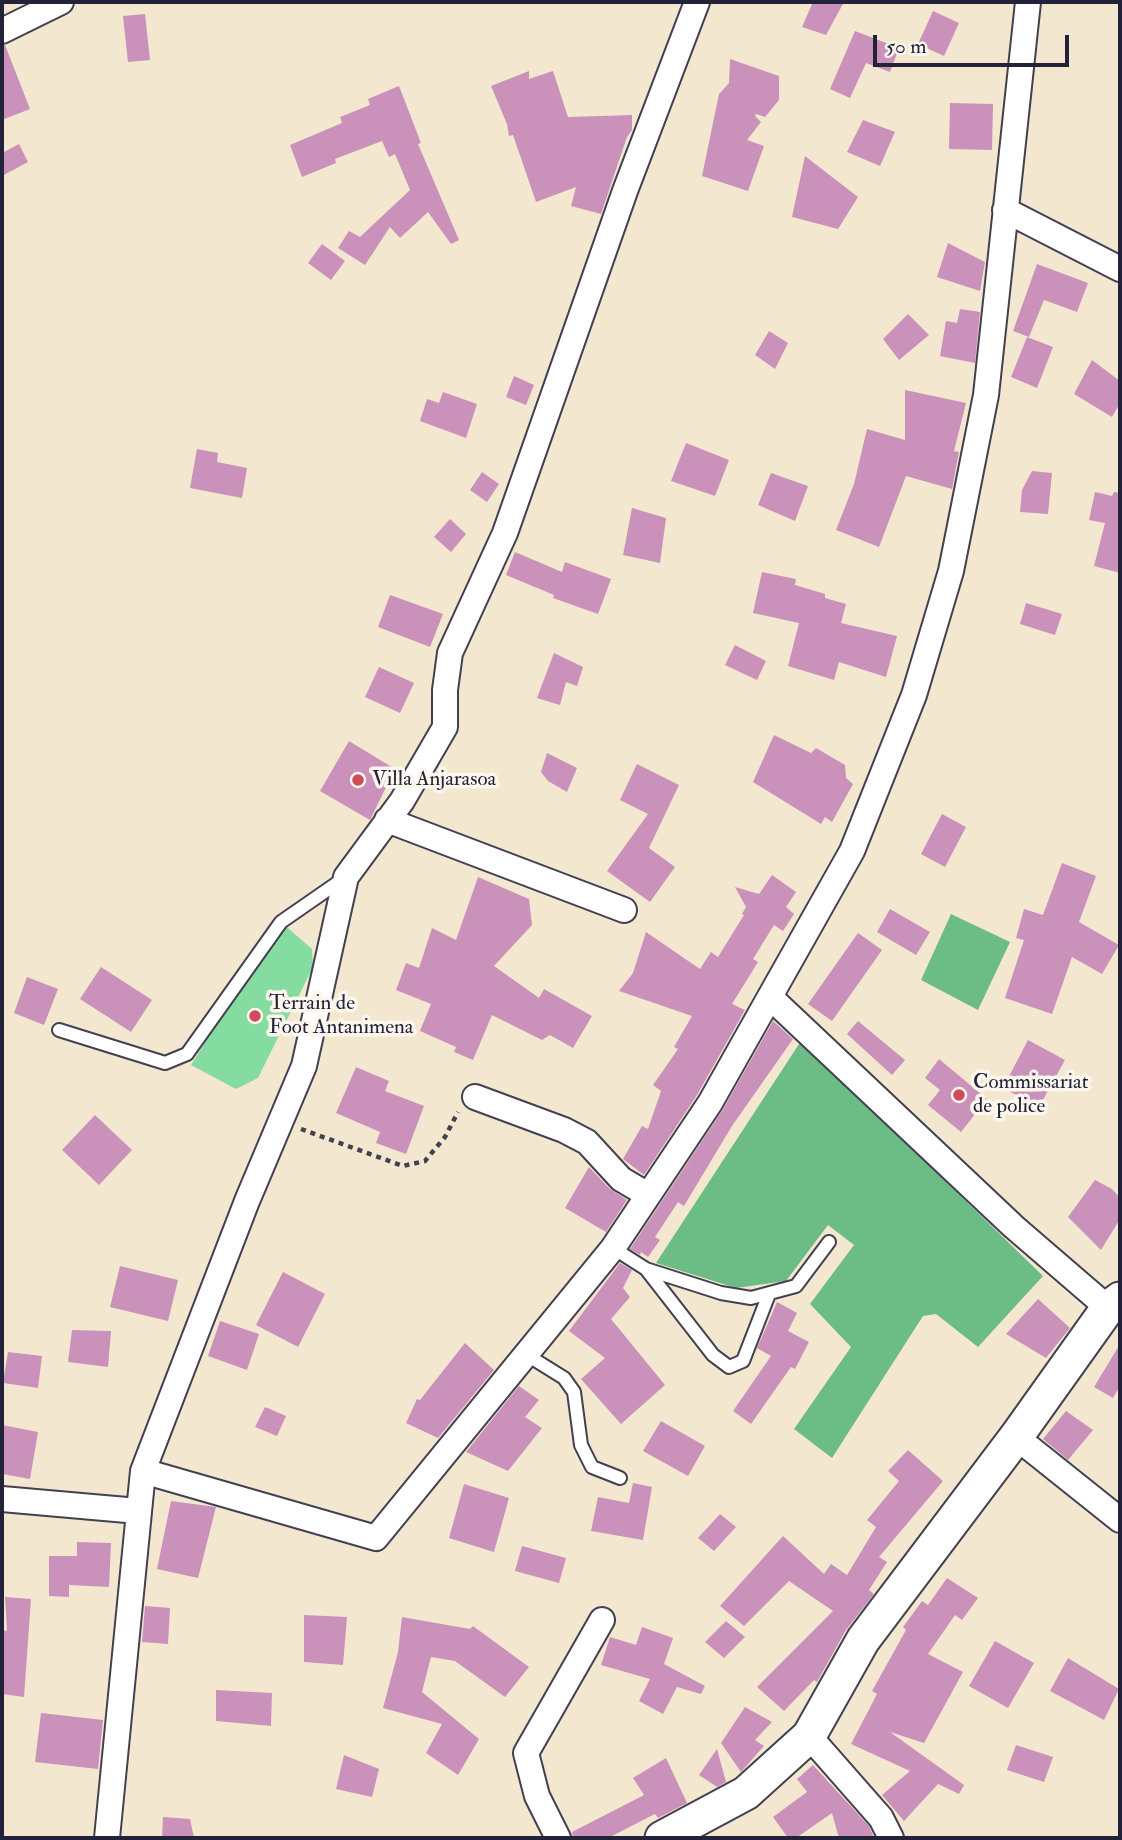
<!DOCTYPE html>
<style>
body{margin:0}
#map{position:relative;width:1122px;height:1840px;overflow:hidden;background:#f4e7d0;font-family:"IM FELL Double Pica",serif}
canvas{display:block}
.frame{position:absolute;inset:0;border:4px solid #22223b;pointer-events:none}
.scale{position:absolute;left:873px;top:35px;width:196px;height:32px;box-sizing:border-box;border:4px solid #22223b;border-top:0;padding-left:9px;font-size:21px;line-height:24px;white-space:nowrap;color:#22223b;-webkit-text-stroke:5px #fbf7ec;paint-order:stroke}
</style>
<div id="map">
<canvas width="1122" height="1840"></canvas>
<div class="frame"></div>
<div class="scale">50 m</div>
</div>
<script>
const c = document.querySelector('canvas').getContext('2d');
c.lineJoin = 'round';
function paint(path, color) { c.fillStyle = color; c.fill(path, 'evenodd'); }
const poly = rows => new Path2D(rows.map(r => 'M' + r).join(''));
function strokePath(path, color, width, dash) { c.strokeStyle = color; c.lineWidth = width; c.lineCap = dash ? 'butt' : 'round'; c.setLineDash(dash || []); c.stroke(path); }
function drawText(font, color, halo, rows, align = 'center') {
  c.font = font + ' "IM FELL Double Pica",serif'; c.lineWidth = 7; c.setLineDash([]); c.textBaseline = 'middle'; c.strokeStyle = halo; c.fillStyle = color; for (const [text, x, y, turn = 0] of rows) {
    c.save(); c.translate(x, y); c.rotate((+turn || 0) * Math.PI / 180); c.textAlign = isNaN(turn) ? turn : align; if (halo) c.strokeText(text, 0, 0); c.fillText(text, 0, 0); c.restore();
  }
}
const green = poly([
 [281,922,312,949,313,967,258,1078,236,1089,191,1065]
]);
const forest = poly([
 [951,914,1010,942,978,1010,921,980],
 [801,1041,1043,1276,978,1347,936,1314,923,1316,832,1458,794,1429,851,1347,810,1304,854,1245,828,1225,786,1281,736,1288,656,1263]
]);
const building = poly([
 [813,2,844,2,826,35,802,27],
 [933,11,959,23,944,56,918,44],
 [145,14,150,60,128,62,123,16],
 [855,31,899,48,890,72,866,63,850,98,830,89],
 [5,45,30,109,2,120,2,46],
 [730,59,779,76,779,100,765,117,756,114,755,116,761,122,747,140,764,146,748,191,702,176,719,94,729,83],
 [529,71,529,79,553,71,568,117,632,115,632,130,627,137,601,214,571,206,576,187,536,202,513,135,509,136,507,124,491,86],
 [399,86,421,143,418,144,459,240,451,244,428,212,400,238,390,227,365,265,338,248,349,231,360,237,410,190,395,154,389,157,382,141,335,159,336,163,302,177,290,145,342,123,340,117,370,105,368,99],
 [950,103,993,104,992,150,949,149],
 [863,120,895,132,880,166,847,152],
 [19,144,28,162,2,176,2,153],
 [805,156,858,197,838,229,792,217],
 [948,243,985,262,980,291,937,277],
 [322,244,345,261,331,280,308,263],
 [1037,264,1088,283,1077,312,1044,300,1029,337,1013,331],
 [960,309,980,312,975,363,940,356,946,321,957,323],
 [908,314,929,335,899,360,883,339],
 [769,331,788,343,775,369,755,355],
 [1027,337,1053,347,1037,388,1011,377],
 [1092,360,1120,381,1120,403,1112,417,1074,394],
 [514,376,534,385,526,405,506,397],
 [905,390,966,403,954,451,959,452,952,489,906,476,879,547,836,530,854,484,867,429,905,440],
 [443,392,477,404,466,438,420,421,427,399,439,403],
 [686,443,729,460,715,496,671,481],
 [197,449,218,453,217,462,247,468,242,498,190,488],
 [1032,471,1052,473,1048,514,1020,512,1022,490],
 [482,472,499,484,487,502,470,490],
 [771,473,808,486,795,521,758,505],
 [1095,492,1112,496,1114,492,1120,493,1120,573,1094,566,1105,523,1089,520],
 [632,508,666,518,660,563,623,555],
 [450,519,466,534,451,552,434,537],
 [515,552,562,572,565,562,611,579,598,614,553,598,554,595,506,575],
 [762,572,796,579,795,585,825,594,825,598,846,604,841,623,897,636,886,677,839,662,834,680,788,666,799,623,753,613],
 [390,595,443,614,430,647,378,627],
 [1026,603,1062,614,1055,635,1020,624],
 [735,645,766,661,757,680,725,665],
 [554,653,583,667,577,686,566,682,560,705,537,698],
 [379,667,414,683,400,713,365,697],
 [774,735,811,753,816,748,845,765,846,778,853,784,832,822,825,817,821,824,753,782],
 [349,741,395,769,370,820,320,791],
 [547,753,577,768,567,792,548,781,541,772],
 [637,764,679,785,649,848,675,867,650,902,607,871,648,814,620,800],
 [942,814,966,827,945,867,921,854],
 [1062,863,1096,876,1079,922,1119,945,1102,974,1072,957,1052,1014,1005,998,1024,940,1016,938,1024,909,1043,915],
 [772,875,796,892,786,907,794,914,783,931,774,925,753,959,758,962,732,1004,745,1010,697,1095,644,1175,623,1159,642,1126,648,1129,661,1091,653,1085,678,1049,674,1047,692,1016,619,991,633,973,646,932,700,969,711,952,718,957,744,915,742,914,746,907,735,887,759,894],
 [478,877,529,899,532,925,494,966,539,998,544,989,592,1016,573,1048,550,1035,542,1040,492,1015,473,1060,454,1052,456,1047,420,1031,431,1004,396,990,406,963,419,968,432,928,456,940],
 [890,909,930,932,916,955,877,932],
 [858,933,882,950,832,1021,808,1004],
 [101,967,152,1000,131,1032,80,999],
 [27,977,58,989,44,1025,14,1013],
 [773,1021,793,1039,732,1126,684,1206,678,1202,655,1237,660,1240,648,1257,641,1252,640,1255,630,1249,722,1111],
 [858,1021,905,1060,892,1075,847,1034],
 [1028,1040,1065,1060,1039,1107,1003,1088],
 [939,1059,987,1099,961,1132,928,1105,940,1090,925,1078],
 [356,1067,389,1081,385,1091,424,1106,406,1154,376,1143,380,1132,336,1113],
 [95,1115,132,1150,99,1185,62,1150],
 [589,1167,610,1189,627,1200,606,1232,565,1208],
 [1095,1180,1112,1189,1120,1198,1120,1219,1101,1250,1068,1217],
 [620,1263,632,1270,623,1288,630,1297,611,1319,665,1385,621,1424,581,1379,605,1358,569,1331],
 [120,1266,178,1280,168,1321,110,1307],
 [283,1272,325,1294,298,1347,256,1325],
 [1038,1299,1070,1328,1046,1358,1006,1334],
 [777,1302,797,1313,788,1331,809,1342,795,1369,791,1367,751,1424,733,1411,771,1356,757,1348],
 [220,1321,259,1334,247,1370,208,1356],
 [72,1330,111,1331,108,1367,68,1362],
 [465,1343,494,1370,438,1438,406,1423,417,1399,420,1400],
 [1120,1344,1120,1386,1113,1398,1094,1387],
 [8,1352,42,1356,38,1388,3,1383],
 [519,1386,539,1400,525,1417,542,1428,508,1471,466,1452],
 [265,1407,286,1416,277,1436,255,1427],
 [1066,1411,1093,1430,1068,1460,1043,1439],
 [661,1421,705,1446,688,1476,643,1451],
 [2,1425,38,1432,30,1479,2,1474],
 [908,1450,943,1481,879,1557,887,1562,869,1590,874,1594,846,1630,817,1682,814,1680,784,1711,757,1687,833,1611,789,1581,744,1626,720,1606,783,1536,824,1574,831,1564,847,1575,876,1527,867,1520,899,1481,888,1471],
 [633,1483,652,1487,643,1540,591,1531,598,1497,629,1503],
 [464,1484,509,1498,494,1552,449,1538],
 [171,1501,216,1507,198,1578,157,1569],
 [720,1514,736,1527,714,1551,698,1538],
 [77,1542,111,1543,109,1587,69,1585,69,1597,49,1596,49,1556,77,1556],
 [522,1546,566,1558,559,1583,515,1571],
 [947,1578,978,1598,962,1620,955,1615,928,1654,963,1672,924,1743,890,1732,964,1785,959,1794,938,1784,904,1821,882,1795,910,1771,851,1744,877,1694,872,1691,906,1630,903,1627,922,1601,928,1605],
 [5,1597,31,1599,24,1697,2,1694,2,1630,7,1631],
 [145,1606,170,1608,168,1644,142,1642],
 [304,1615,347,1617,343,1665,304,1662],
 [402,1617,470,1629,473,1626,529,1667,505,1697,455,1661,431,1657,422,1692,479,1739,458,1775,426,1753,442,1724,383,1708,398,1652],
 [726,1621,745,1637,724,1658,705,1642],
 [642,1627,673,1638,664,1664,705,1686,701,1694,677,1687,663,1714,639,1701,650,1679,601,1665,610,1637,636,1645],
 [995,1641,1034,1663,1008,1708,969,1686],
 [1068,1658,1119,1689,1104,1720,1050,1691],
 [216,1690,272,1693,271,1726,216,1721],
 [745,1707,772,1722,755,1740,764,1746,741,1772,721,1743],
 [41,1713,103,1720,98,1769,35,1762],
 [1016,1745,1053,1757,1044,1782,1007,1770],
 [717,1749,726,1782,717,1787,699,1775],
 [344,1755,379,1769,372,1797,336,1789],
 [666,1758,687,1803,658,1818,655,1814,608,1838,573,1838,572,1832,644,1795,633,1778],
 [813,1765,869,1826,874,1838,839,1838,832,1813,796,1838,788,1838,773,1817,807,1792,797,1779],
 [163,1817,190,1819,194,1838,162,1838]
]);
const path = poly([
 [301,1129,403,1166,425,1161,445,1137,458,1112]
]);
const lane = poly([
 [59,1030,165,1063,187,1054,281,922,343,879],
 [613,1248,646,1269,721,1293,751,1298,796,1286,829,1242],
 [646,1269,713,1355,729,1367,743,1361,769,1294],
 [527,1355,564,1378,574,1392,581,1445,592,1467,620,1478]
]);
const street = poly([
 [2,31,61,2],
 [1005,210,1120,269],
 [387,820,624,910],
 [770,997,1014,1227,1108,1308],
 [475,1097,564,1130,587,1142,621,1179,648,1195],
 [1016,1437,1120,1520],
 [143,1471,376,1538,613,1248,710,1103,852,851,914,695,951,571,986,395,1028,2],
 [2,1499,138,1511],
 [809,1736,881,1818,891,1838],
 [107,1838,143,1471,247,1201,304,1066,346,877,402,801,445,727,445,690,450,653,505,533,625,191,697,2],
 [558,1838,537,1796,526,1753,602,1620]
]);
const secondary = poly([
 [662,1838,746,1793,809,1736,863,1640,1016,1437,1108,1308,1120,1299]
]);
const markers = [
 [358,780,7,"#d1495b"],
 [255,1016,7,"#d1495b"],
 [959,1095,7,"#d1495b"]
];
const poiNames = [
 ["Villa Anjarasoa",372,780],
 ["Terrain de",269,1004],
 ["Foot Antanimena",269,1028],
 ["Commissariat",973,1083],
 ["de police",973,1107]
];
paint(green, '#85dca0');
paint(forest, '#6cbc86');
paint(building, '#ca91bb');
strokePath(lane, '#424051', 16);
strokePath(street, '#424051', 28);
strokePath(secondary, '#424051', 37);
strokePath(path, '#424051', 4.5, [5, 5]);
strokePath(lane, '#fff', 12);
strokePath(street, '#fff', 24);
strokePath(secondary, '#fff', 33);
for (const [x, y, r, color] of markers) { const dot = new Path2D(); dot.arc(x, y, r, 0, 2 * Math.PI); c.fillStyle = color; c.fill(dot); strokePath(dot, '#fbf7ec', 2.5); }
drawText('21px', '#22223b', '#fbf7ec', poiNames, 'left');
</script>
